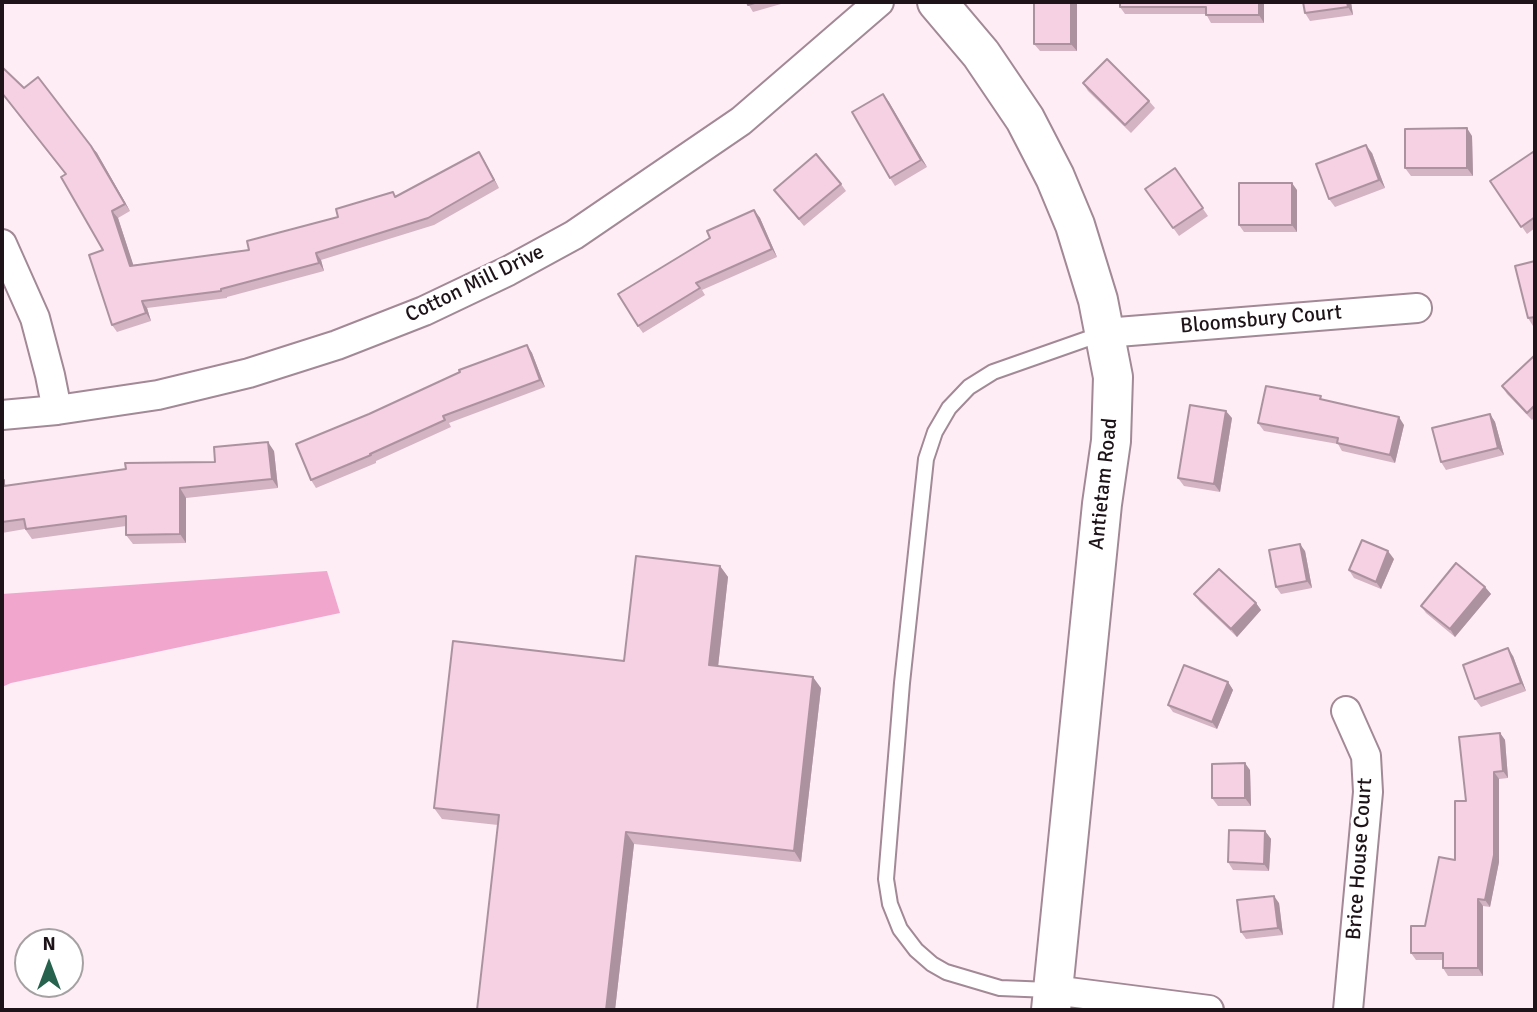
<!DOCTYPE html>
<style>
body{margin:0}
#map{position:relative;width:1537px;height:1012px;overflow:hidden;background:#feedf5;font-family:Signika,sans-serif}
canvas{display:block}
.frame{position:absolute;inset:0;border:4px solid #1d1318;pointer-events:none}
.north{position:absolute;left:14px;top:928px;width:70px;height:70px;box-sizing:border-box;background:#fff;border:2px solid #a5a1a3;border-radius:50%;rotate:0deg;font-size:19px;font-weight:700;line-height:28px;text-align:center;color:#1d1318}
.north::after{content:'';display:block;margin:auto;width:24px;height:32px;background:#26624d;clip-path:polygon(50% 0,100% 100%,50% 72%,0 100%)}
</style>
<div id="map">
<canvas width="1537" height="1012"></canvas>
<div class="frame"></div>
<div class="north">N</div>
</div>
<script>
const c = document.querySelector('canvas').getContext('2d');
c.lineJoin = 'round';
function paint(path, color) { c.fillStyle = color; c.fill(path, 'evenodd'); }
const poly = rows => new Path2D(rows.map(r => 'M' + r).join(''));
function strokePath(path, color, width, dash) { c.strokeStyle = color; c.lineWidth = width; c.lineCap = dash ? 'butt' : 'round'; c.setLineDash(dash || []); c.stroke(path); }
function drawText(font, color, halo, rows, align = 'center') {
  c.font = font + ' Signika,sans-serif'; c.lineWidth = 6; c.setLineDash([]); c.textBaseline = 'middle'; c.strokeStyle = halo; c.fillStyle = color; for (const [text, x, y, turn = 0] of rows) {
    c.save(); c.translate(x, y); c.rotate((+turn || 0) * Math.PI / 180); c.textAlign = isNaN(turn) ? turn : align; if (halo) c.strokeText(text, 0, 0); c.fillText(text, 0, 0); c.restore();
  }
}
const green = poly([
 [327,571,340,613,11,683,2,687,2,594]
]);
const lane = poly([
 [1050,990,1000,988,946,972,932,964,916,950,900,929,890,904,886,879,902,683,926,459,935,432,949,408,969,387,993,372,1104,333]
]);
const street = poly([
 [2,244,35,318,50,375,57,410],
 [1105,333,1417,308],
 [2,415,57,410,158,395,249,373,337,345,424,311,508,271,574,235,741,121,879,2],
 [1346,711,1366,756,1368,792,1348,1010],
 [1053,990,1209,1010]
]);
const secondary = poly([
 [937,2,981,54,1025,119,1055,177,1075,225,1098,300,1113,377,1111,441,1102,504,1051,1010]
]);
const wall = poly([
 [747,2,788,2,753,12],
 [1077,2,1077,51,1040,51,1034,44],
 [1264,2,1264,23,1211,23,1206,14,1125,14,1120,7],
 [1303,2,1351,2,1353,15,1310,21,1305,13],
 [2,67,24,88,91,146,97,153,130,211,118,218,133,265,249,250,396,196,479,152,499,188,434,225,321,260,324,271,227,297,227,298,147,308,151,321,117,332,112,325,103,250,65,174,2,94],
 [1083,83,1149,101,1155,108,1131,133,1088,91],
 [883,94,927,167,895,186,890,178],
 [1472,136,1473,176,1411,176,1405,168],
 [1372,153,1385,188,1335,207,1329,199],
 [1535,154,1535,228,1527,234,1490,181],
 [1175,168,1208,216,1179,236,1145,189],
 [841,184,846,191,804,226,774,190],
 [1297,190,1297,232,1244,232,1239,225],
 [754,210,760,218,777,257,702,290,705,295,643,333,638,326],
 [1535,261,1535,326,1533,326,1528,318],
 [527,345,532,353,545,387,449,423,451,427,376,461,376,463,316,488,311,480,369,414],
 [1535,355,1535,417,1532,420,1507,394,1502,386],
 [1324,400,1404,425,1395,463,1342,451,1338,444,1264,431,1258,423],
 [1490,414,1495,422,1504,455,1446,470,1441,462],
 [1232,418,1220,492,1184,486,1178,478],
 [274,451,278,488,186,498,186,543,133,544,126,535,126,526,32,539,25,529,2,533,2,481,7,486,126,469,215,462],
 [1305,551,1312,588,1281,594,1276,587],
 [1394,559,1381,589,1354,578,1349,570],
 [720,566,728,577,718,666,821,688,801,862,634,844,615,1010,477,1010,498,825,442,819,434,808,624,661],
 [1485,587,1491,594,1455,637,1426,613,1421,606],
 [1194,594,1256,603,1261,610,1237,637,1200,602],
 [1513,656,1526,691,1481,707,1475,699],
 [1228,682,1233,690,1217,729,1173,712,1168,705],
 [1500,733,1505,740,1508,778,1499,779,1499,862,1490,907,1483,906,1483,976,1448,976,1443,968,1443,960,1416,960,1411,953,1425,926,1455,860,1466,801],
 [1250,770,1251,806,1218,806,1212,798],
 [1265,831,1271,839,1269,871,1233,870,1228,862],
 [1279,903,1283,935,1246,939,1241,932]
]);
const shadedWall = poly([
 [1071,2,1077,2,1077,51,1071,44],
 [1259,2,1264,2,1264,23,1259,15],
 [1347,2,1351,2,1353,15,1348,7],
 [883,94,889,102,927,167,921,160],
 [1467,128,1472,136,1473,176,1467,168],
 [1366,145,1372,153,1385,188,1379,180],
 [91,146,97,153,130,211,125,204],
 [479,152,484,160,499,188,494,180],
 [1292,183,1297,190,1297,232,1292,225],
 [754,210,760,218,777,257,772,249],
 [112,211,118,218,136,273,130,266],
 [316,253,321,260,324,271,319,263],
 [142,301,147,308,151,321,146,313],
 [527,345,532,353,545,387,540,380],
 [1226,411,1232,418,1220,492,1214,484],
 [1490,414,1495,422,1504,455,1498,448],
 [1399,417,1404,425,1395,463,1390,455],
 [268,442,274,451,278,488,272,479],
 [180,488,186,498,186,543,180,534],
 [1300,544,1305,551,1312,588,1307,581],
 [1388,551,1394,559,1381,589,1376,582],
 [720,566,728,577,717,676,709,665],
 [1485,587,1491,594,1455,637,1450,629],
 [1256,603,1261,610,1237,637,1231,629],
 [1508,648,1513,656,1526,691,1521,683],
 [813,677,821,688,801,862,794,851],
 [1228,682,1233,690,1217,729,1212,722],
 [1500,733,1505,740,1508,778,1503,771],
 [1245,763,1250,770,1251,806,1245,798],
 [1494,772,1499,779,1499,862,1490,907,1485,900],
 [1265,831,1271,839,1269,871,1264,864],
 [626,832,634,844,615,1010,606,1010],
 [1274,896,1279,903,1283,935,1278,928],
 [1478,899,1483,906,1483,976,1478,968]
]);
const building = poly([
 [747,2,758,2,748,5,747,2],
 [1034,2,1071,2,1071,44,1034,44,1034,2],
 [1120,2,1259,2,1259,15,1206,15,1206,7,1120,7,1120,2],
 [1303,2,1347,2,1348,7,1305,13,1303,2],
 [1107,59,1149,101,1125,125,1083,83,1107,59],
 [2,67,24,88,38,77,91,146,125,204,112,211,130,266,249,250,247,241,338,217,336,209,393,192,395,197,479,152,494,180,428,218,316,253,319,263,221,289,221,291,142,301,146,313,112,325,89,255,103,250,61,177,66,174,2,93,2,67],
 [883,94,921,160,890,178,852,112,883,94],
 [1467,128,1467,168,1405,168,1405,129,1467,128],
 [1366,145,1379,180,1329,199,1316,164,1366,145],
 [1533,152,1535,155,1535,217,1521,227,1490,181,1533,152],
 [816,154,841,184,799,219,774,190,816,154],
 [1175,168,1203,208,1173,228,1145,189,1175,168],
 [1239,183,1292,183,1292,225,1239,225,1239,183],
 [754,210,772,249,696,283,700,288,638,326,618,294,710,238,707,231,754,210],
 [1535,261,1535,317,1528,318,1515,266,1535,261],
 [527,345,540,380,443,416,445,420,370,454,371,455,311,480,296,444,369,414,460,372,459,370,527,345],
 [1535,355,1535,405,1527,413,1502,386,1535,355],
 [1266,386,1321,396,1320,399,1399,417,1390,455,1337,443,1338,438,1258,423,1266,386],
 [1190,405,1226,411,1214,484,1178,478,1190,405],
 [1490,414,1498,448,1441,462,1432,428,1490,414],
 [268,442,272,479,180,488,180,534,126,535,126,516,26,529,24,519,2,522,2,481,4,480,4,486,126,469,125,463,215,462,214,447,268,442],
 [1362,540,1388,551,1376,582,1349,570,1362,540],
 [1300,544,1307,581,1276,587,1269,550,1300,544],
 [636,556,720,566,709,665,813,677,794,851,626,832,606,1010,477,1010,499,815,434,808,453,641,624,661,636,556],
 [1456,563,1485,587,1450,629,1421,606,1456,563],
 [1219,569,1256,603,1231,629,1194,594,1219,569],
 [1508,648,1521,683,1475,699,1463,665,1508,648],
 [1184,665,1228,682,1212,722,1168,705,1184,665],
 [1500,733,1503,771,1494,772,1494,855,1485,900,1478,899,1478,968,1443,968,1443,953,1411,953,1411,926,1425,926,1439,857,1455,860,1455,801,1466,801,1459,737,1500,733],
 [1245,763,1245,798,1212,798,1212,764,1245,763],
 [1229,830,1265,831,1264,864,1228,862,1229,830],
 [1274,896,1278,928,1241,932,1237,900,1274,896]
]);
const streetNames = [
 ["Cotton Mill Drive",475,284,-26],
 ["Bloomsbury Court",1261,320,-5],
 ["Antietam Road",1104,484,-84],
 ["Brice House Court",1360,859,-86]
];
paint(green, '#f1a7cd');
strokePath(lane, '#a28995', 18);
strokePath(street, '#a28995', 32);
strokePath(secondary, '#a28995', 42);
strokePath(lane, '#fff', 14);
strokePath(street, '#fff', 28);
strokePath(secondary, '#fff', 38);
paint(wall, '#d4b3c3');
paint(shadedWall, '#ac929f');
paint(building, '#f6d0e3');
strokePath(building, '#ac929f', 2);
drawText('21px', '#1d1318', '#fff', streetNames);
</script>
